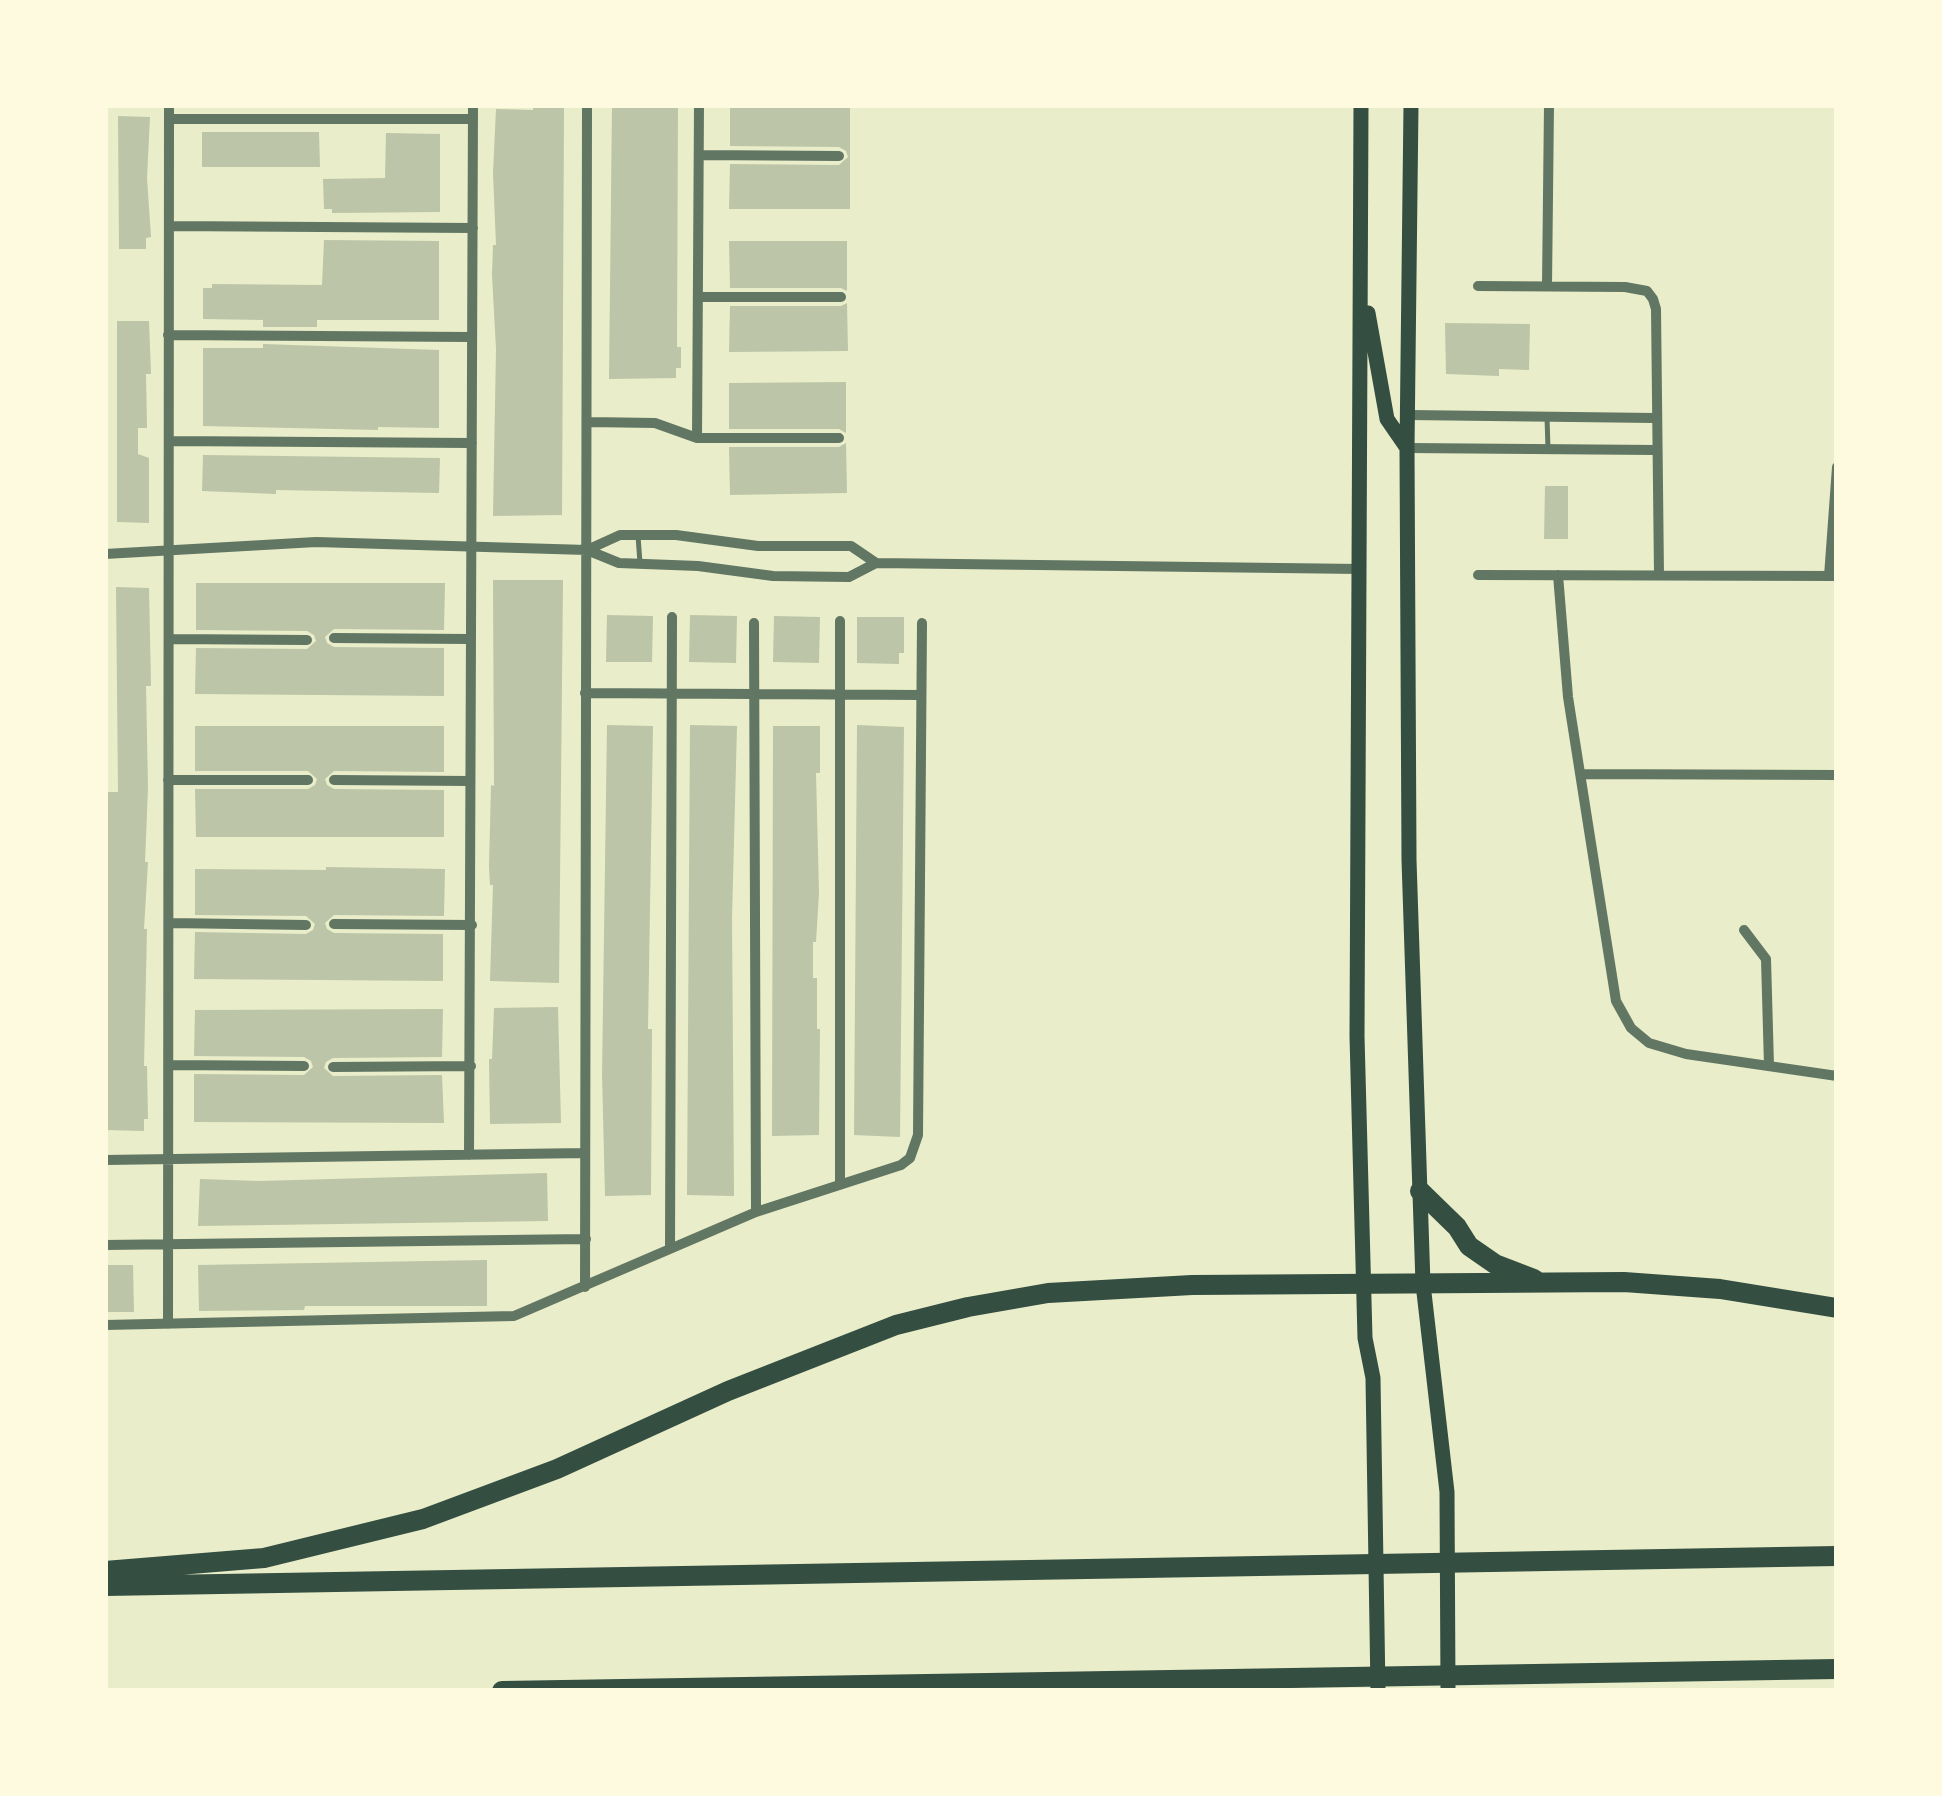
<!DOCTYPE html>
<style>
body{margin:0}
#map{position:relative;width:1942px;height:1796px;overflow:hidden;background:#e9edc9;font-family:Quicksand,sans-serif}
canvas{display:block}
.frame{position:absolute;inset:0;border:108px solid #fefae0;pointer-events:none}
</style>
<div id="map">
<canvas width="1942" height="1796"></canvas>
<div class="frame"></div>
</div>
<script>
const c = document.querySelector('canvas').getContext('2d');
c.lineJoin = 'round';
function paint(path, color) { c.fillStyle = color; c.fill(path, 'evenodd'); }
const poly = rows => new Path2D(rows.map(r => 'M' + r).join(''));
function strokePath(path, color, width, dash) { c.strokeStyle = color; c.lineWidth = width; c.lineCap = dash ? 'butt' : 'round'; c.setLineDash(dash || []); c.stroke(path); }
const building = poly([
 [533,105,562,105,564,109,562,515,493,516,496,349,492,275,493,245,496,245,493,173,496,109,533,110],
 [612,105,678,105,677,347,681,347,681,368,676,368,676,378,609,379],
 [730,105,850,105,850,209,729,209,730,164,839,165,848,157,846,151,839,147,730,146],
 [118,116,150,117,147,178,151,237,146,238,146,249,119,249],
 [202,132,319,132,320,167,202,167],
 [386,133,440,134,440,212,332,213,332,209,324,209,323,179,385,178],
 [324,240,439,241,439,320,317,320,317,327,263,327,263,320,203,319,203,288,212,288,212,284,322,285],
 [729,241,847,241,847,291,841,288,730,288],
 [847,303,848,351,729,352,730,306,841,306],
 [117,321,149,321,151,374,146,374,147,428,138,428,138,454,149,458,149,523,117,522],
 [1445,323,1530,324,1529,370,1499,369,1499,376,1446,374],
 [263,344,439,350,439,428,378,427,378,430,203,426,203,348,263,348],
 [846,382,846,433,839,429,729,429,729,383],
 [846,443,847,493,730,495,729,447,839,447],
 [203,455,440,458,439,493,276,490,276,494,202,491],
 [1545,486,1568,486,1568,539,1544,539],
 [493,580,563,580,559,983,490,981,493,885,490,885,489,867,491,785,494,786],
 [196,583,445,583,444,630,334,629,325,637,327,643,334,647,444,648,444,696,195,694,196,648,307,649,316,641,314,635,307,631,196,630],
 [116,587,149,588,151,686,146,686,148,788,145,862,148,862,144,929,147,929,144,1066,147,1066,148,1119,144,1119,144,1131,105,1130,105,792,118,792],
 [607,615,653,616,652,662,606,662],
 [690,615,737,616,736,663,689,662],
 [774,616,820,617,819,663,773,662],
 [857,617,904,617,904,653,899,653,899,664,857,663],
 [607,725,653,726,648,1029,652,1029,651,1195,605,1196,602,1074],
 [690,725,737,726,732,918,734,1196,687,1195],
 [857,725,904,727,900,1137,854,1135],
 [195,726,444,726,444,772,334,771,325,779,327,785,334,789,444,790,444,837,196,837,195,789,308,789,315,785,317,779,308,771,195,771],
 [773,726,820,726,820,773,816,773,819,893,816,942,813,942,813,978,817,978,817,1029,820,1029,819,1135,772,1136],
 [326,867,445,869,444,916,334,915,325,923,327,929,334,933,443,934,443,981,194,979,195,932,306,934,313,930,315,924,306,916,195,915,195,869,326,870],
 [558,1007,561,1123,490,1124,489,1059,492,1059,494,1008],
 [443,1009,442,1057,333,1058,326,1062,324,1068,333,1076,442,1075,444,1123,194,1122,194,1074,304,1075,313,1067,311,1061,304,1057,194,1056,195,1010],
 [547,1173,548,1221,198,1226,200,1179,259,1181],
 [487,1260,487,1306,305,1306,304,1310,199,1311,198,1265],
 [105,1265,133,1265,134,1312,105,1312]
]);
const service = poly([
 [1547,417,1548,449],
 [638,536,640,563]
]);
const minor = poly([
 [169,119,473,119],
 [699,155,839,156],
 [169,226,473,228],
 [1478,286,1625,287,1647,291,1653,299,1656,309,1659,575],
 [1547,286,1549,105],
 [699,297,841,297],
 [168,335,471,337],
 [1408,415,1655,418],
 [588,422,655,423,697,438,839,438],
 [697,438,699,105],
 [169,441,472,443],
 [1407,448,1656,450],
 [587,550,620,535,676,535,758,546,851,546,876,563],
 [105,554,316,542,587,550,619,563,698,566,773,576,849,577,876,563,1360,569],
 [1478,575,1837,576],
 [1558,575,1568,697,1596,875,1616,1001,1631,1028,1649,1043,1686,1054,1837,1076],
 [1829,576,1837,467],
 [840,621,840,1185],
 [754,623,756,1212],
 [334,638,469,639],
 [169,639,307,640],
 [585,693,921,695],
 [1580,774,1837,775],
 [168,780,308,780],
 [334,780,470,781],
 [169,923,306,925],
 [334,924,472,925],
 [1744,930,1766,959,1769,1066],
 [169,1065,304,1066],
 [333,1067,471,1066],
 [469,1155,473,105],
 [105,1160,585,1153],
 [105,1245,586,1239],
 [670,1248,672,617],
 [585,1287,587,105],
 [168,1324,169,105],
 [105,1325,514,1316,756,1212,901,1165,910,1158,918,1135,922,623]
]);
const secondary = poly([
 [1361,105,1357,1036,1365,1338,1373,1378,1378,1691],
 [1411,105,1407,448,1409,860,1423,1284,1447,1492,1448,1691],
 [1368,313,1387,419,1407,448]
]);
const motorway = poly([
 [1420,1191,1457,1227,1469,1246,1495,1264,1534,1279],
 [105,1571,264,1558,423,1519,557,1469,728,1391,896,1325,968,1307,1048,1293,1192,1285,1624,1282,1720,1289,1837,1308],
 [105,1586,1837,1556],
 [502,1691,1837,1669]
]);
paint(building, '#bcc5a7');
strokePath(service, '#617663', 5);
strokePath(minor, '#617663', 10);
strokePath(secondary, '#344e41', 15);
strokePath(motorway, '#344e41', 20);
</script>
